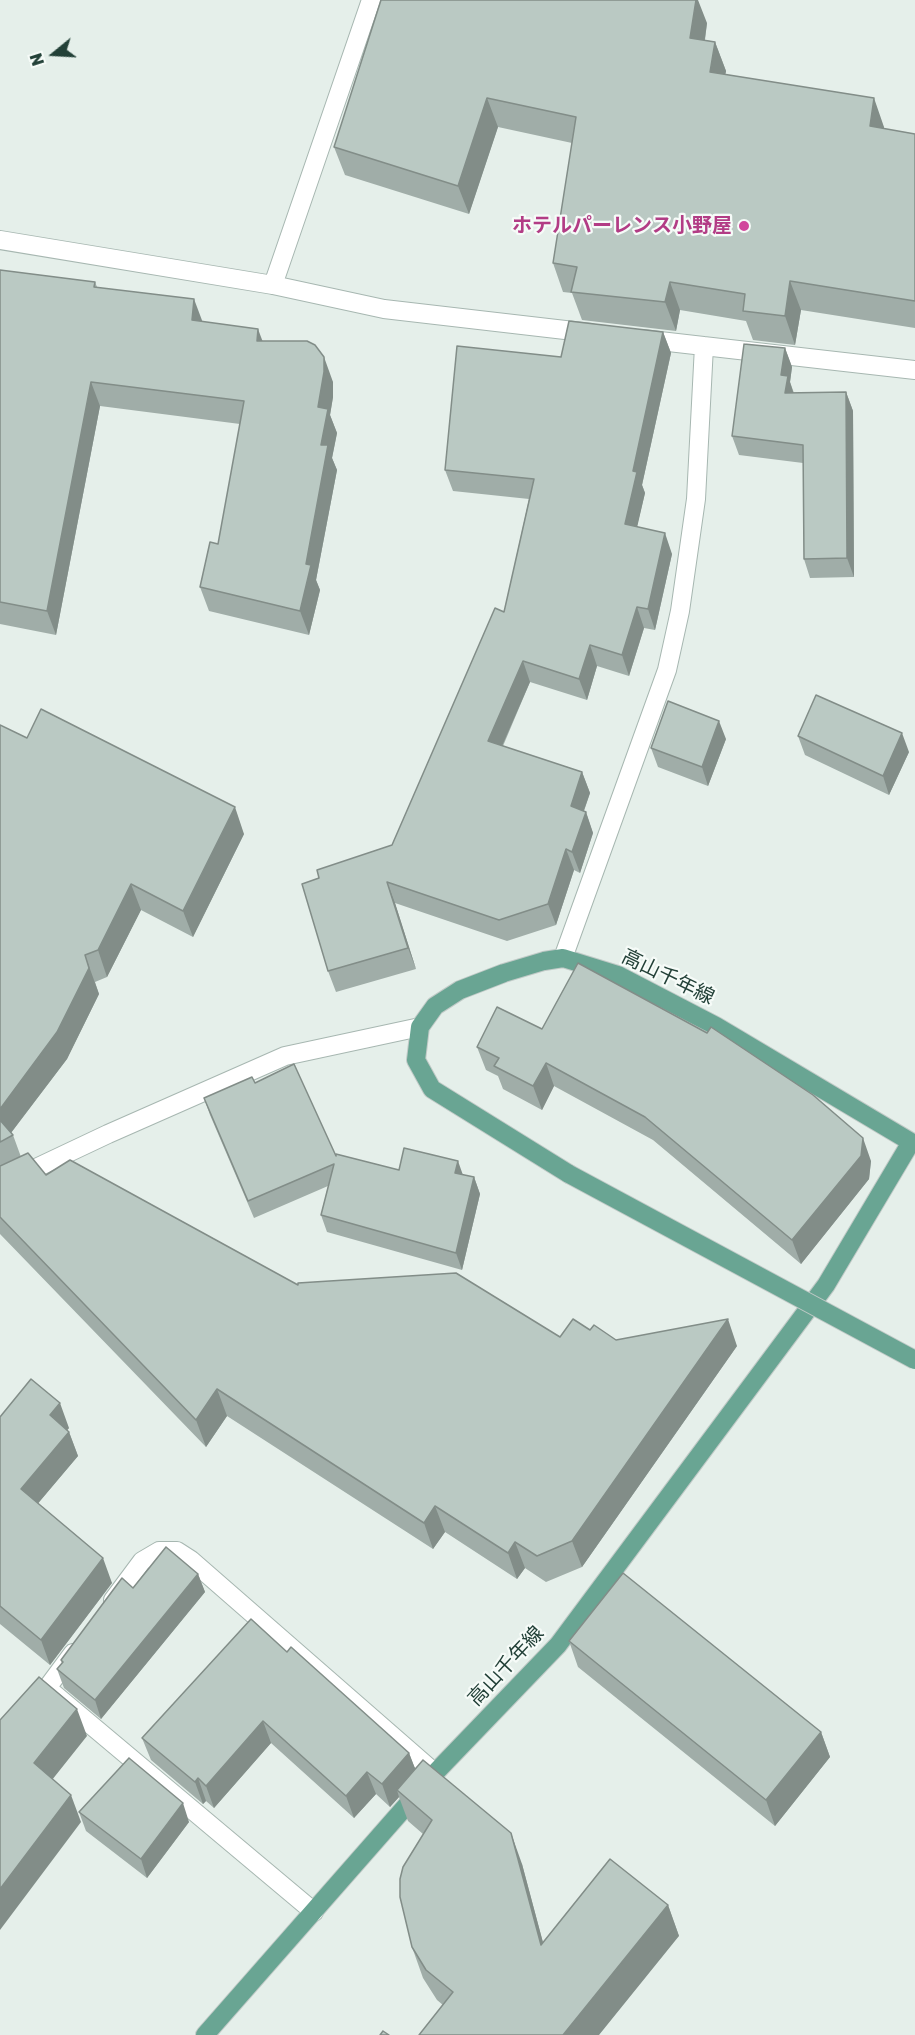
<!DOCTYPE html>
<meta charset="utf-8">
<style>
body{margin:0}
#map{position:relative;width:915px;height:2035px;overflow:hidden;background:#e5efea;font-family:"Golos Text",sans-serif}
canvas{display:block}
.north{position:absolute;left:24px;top:24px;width:60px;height:60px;-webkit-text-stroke:4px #f6fbf8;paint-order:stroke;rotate:252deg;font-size:16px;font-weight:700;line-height:24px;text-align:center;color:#234138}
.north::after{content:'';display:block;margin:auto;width:21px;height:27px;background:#234138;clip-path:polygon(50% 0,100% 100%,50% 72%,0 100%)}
</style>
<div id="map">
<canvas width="915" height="2035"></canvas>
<div class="north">N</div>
</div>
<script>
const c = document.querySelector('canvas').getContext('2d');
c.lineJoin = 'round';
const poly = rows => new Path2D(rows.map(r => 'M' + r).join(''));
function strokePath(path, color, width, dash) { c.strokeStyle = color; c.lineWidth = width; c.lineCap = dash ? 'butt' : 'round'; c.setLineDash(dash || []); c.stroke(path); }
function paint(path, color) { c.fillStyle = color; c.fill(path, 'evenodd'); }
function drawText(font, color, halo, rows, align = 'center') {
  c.font = font + ' "Golos Text","Noto Sans JP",sans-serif'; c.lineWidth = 4.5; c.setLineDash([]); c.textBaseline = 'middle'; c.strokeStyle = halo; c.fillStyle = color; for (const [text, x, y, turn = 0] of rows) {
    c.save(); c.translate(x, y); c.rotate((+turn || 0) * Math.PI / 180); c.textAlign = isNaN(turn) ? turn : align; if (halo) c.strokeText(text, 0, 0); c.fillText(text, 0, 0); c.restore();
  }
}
const minor = poly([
 [0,240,273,285,384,309,591,333],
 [273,285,371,0],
 [642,339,915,370],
 [563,958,667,670,680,611,696,499,704,346],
 [0,1185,108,1134,285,1056,420,1027],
 [113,1600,142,1561,159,1551,177,1551,191,1560,435,1773],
 [73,1653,47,1688,314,1912]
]);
const major = poly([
 [205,2035,435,1773,558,1645,826,1285,911,1142,716,1026,618,975,563,958,544,961,504,973,460,990,435,1006,420,1027,416,1060,432,1089,569,1174]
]);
const majorBridge = poly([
 [569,1174,915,1360]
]);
const wall = poly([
 [707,23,705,40,715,42,726,71,725,74,884,127,884,129,915,134,915,328,801,310,795,345,753,340,746,321,680,310,676,331,582,320,572,293,563,292,553,263,572,143,498,127,469,214,345,175,334,147],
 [0,270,95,282,97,287,263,341,333,382,333,397,330,415,337,433,332,458,337,470,316,580,320,590,309,635,209,611,200,587,218,544,240,424,100,406,56,635,0,624],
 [663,332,671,353,642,485,645,493,637,526,672,554,655,630,644,628,629,676,597,666,587,700,530,682,503,746,582,772,590,793,584,811,586,812,593,833,580,873,574,870,556,925,507,941,395,903,416,969,336,992,328,971,319,878,392,845,504,612,529,499,453,491,445,470,561,357],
 [785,348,792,367,790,382,794,393,846,392,853,411,854,577,810,578,804,559,803,463,739,455,732,436],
 [0,725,27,738,244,834,193,937,141,910,107,977,95,982,99,994,67,1059,11,1133,13,1135,21,1157,46,1175,298,1285,560,1337,590,1330,616,1340,737,1346,582,1567,546,1582,525,1568,517,1579,445,1532,433,1549,227,1416,206,1447,0,1234],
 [798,736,909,752,889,795,805,755],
 [726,739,708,786,658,767,651,748],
 [542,1029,871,1161,869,1179,801,1264,653,1140,554,1086,542,1110,503,1089,498,1076,486,1070,477,1047],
 [255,1083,336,1156,399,1170,463,1175,474,1177,480,1194,462,1270,327,1232,321,1215,328,1186,254,1218,210,1115,204,1098],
 [0,1417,69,1428,67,1430,69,1432,78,1456,38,1503,112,1583,50,1665,0,1624],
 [198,1574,205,1592,101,1719,64,1688,57,1669,62,1664,61,1660,133,1588],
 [569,1641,821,1732,830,1757,775,1826,578,1667],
 [287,1652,409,1753,415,1769,522,1864,543,1943,668,1905,679,1936,443,2005,437,2000,423,1978,412,1947,423,1834,408,1821,399,1797,390,1807,376,1794,354,1818,271,1743,214,1808,206,1801,203,1804,151,1760,142,1738],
 [79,1812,189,1822,147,1878,86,1831]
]);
const shadedWall = poly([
 [696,0,698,0,707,23,701,67,690,38],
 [715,42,726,71,721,100,710,72],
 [487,98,498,127,469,214,458,186],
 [874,98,884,127,880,155,870,126],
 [790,281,801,310,795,345,785,316],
 [670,282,680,310,676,331,665,302],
 [194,299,203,323,192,320],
 [258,329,267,353,257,341],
 [663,332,671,353,642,485,645,493,633,545,625,524,633,471],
 [785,348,792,367,790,382,794,395,785,393,781,375],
 [324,357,333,382,333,397,330,415,337,433,332,458,337,470,316,580,320,590,309,635,300,611,321,445,318,407],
 [91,382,100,406,56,635,47,611],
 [846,392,853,411,854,577,847,558],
 [665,533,672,554,655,630,648,609],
 [637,607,644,628,629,676,622,655],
 [590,645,597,666,587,700,579,679],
 [523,661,530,682,495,762,488,741],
 [719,721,726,739,708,786,702,767],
 [902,733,909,752,889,795,883,776],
 [582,772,590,793,578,827,571,806],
 [235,807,244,834,193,937,183,911],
 [586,812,593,833,580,873,572,852],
 [566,849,574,870,556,925,548,904],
 [387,882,395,903,416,969,408,948],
 [131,884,141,910,107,977,98,950],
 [85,955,99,994,67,1059,7,1138,0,1127,0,1109],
 [546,1063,554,1086,542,1110,533,1086],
 [863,1138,871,1161,869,1179,801,1264,792,1240],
 [458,1161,464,1178,455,1173],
 [474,1177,480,1194,462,1270,456,1253],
 [728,1319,737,1346,582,1567,572,1541],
 [217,1389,227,1416,206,1447,196,1420],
 [60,1403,69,1428,59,1440,50,1415],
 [69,1432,78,1456,30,1513,21,1489],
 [435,1506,445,1532,433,1549,424,1523],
 [515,1542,525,1568,517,1579,508,1553],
 [103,1558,112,1583,50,1665,41,1640],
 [198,1574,205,1592,101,1719,95,1700],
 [77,1709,87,1736,44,1790,34,1763],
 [263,1721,271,1743,214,1808,206,1786],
 [821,1732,830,1757,775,1826,766,1800],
 [409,1753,418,1776,397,1790,399,1797,390,1807,382,1784],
 [367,1772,376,1794,354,1818,346,1796],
 [198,1778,206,1801,203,1804,195,1782],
 [71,1795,81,1822,0,1930,0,1889],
 [183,1803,189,1822,147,1878,141,1859],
 [511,1833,522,1864,552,1976,541,1945],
 [668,1905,679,1936,599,2035,563,2035]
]);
const building = poly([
 [381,0,696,0,690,38,715,42,710,72,874,98,870,126,915,134,915,301,790,281,785,316,743,311,745,294,670,282,665,302,571,292,577,267,553,263,576,117,487,98,458,186,334,147,381,0],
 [0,270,95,282,94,287,194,299,192,320,258,329,257,341,307,341,315,345,324,357,324,372,318,407,328,409,321,445,328,445,306,564,311,565,300,611,200,587,210,542,218,544,244,401,91,382,47,611,0,602,0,270],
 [569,321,663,332,633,471,637,472,625,524,665,533,648,609,637,607,622,655,590,645,579,679,523,661,488,741,582,772,571,806,586,812,572,852,566,849,548,904,499,920,387,882,408,948,328,971,302,884,319,878,317,870,392,845,495,608,504,612,534,479,445,470,457,346,561,357,569,321],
 [744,344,785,348,781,375,788,376,785,393,846,392,847,558,804,559,803,445,732,436,744,344],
 [816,695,902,733,883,776,798,736,816,695],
 [668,701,719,721,702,767,651,748,668,701],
 [41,709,235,807,183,911,131,884,98,950,85,955,89,968,57,1032,0,1109,0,725,27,738,41,709],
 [578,963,707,1033,711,1027,813,1095,863,1138,861,1156,792,1240,645,1117,546,1063,533,1086,494,1066,499,1058,477,1047,497,1007,542,1029,578,963],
 [294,1064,336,1156,336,1154,399,1170,404,1148,458,1161,455,1173,474,1177,456,1253,321,1215,334,1164,248,1201,204,1098,252,1077,255,1083,294,1064],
 [0,1120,13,1135,0,1142,0,1120],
 [28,1153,46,1175,70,1160,298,1285,298,1283,456,1273,560,1337,573,1319,590,1330,594,1325,616,1340,728,1319,572,1541,537,1556,515,1542,508,1553,435,1506,424,1523,217,1389,196,1420,0,1217,0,1166,28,1153],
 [31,1379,60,1403,50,1415,69,1432,21,1489,103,1558,41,1640,0,1606,0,1417,31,1379],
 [166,1547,198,1574,95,1700,57,1669,63,1662,61,1660,122,1578,133,1588,166,1547],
 [623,1573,821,1732,766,1800,569,1641,623,1573],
 [251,1619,287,1652,291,1647,409,1753,382,1784,367,1772,346,1796,263,1721,206,1786,198,1778,195,1782,142,1738,251,1619],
 [39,1677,77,1709,34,1763,71,1795,0,1889,0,1720,39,1677],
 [129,1758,183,1803,141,1859,79,1812,129,1758],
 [423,1760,511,1833,541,1945,610,1859,668,1905,563,2035,419,2035,453,1992,426,1970,412,1947,400,1897,400,1879,403,1867,432,1820,397,1790,423,1760],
 [383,2031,389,2035,380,2035,383,2031]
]);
const markers = [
 [744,226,6,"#d1479c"]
];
const hotelNames = [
 ["ホテルパーレンス小野屋",732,226]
];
const streetNames = [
 ["高山千年線",668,977,26],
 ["高山千年線",506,1666,-47]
];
strokePath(minor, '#a7b7b1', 20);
strokePath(major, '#c1cac7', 20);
strokePath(minor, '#fff', 18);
strokePath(major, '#69a593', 18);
strokePath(majorBridge, '#c1cac7', 20, []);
strokePath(majorBridge, '#69a593', 18);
paint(wall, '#a0ada8');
paint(shadedWall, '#828d88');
paint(building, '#bac9c3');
strokePath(building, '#828d88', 1.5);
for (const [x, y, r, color] of markers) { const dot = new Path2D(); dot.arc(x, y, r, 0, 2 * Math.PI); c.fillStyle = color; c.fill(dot); strokePath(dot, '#f6fbf8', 2); }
drawText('bold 20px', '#b23c85', '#f6fbf8', hotelNames, 'right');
drawText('20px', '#234138', '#f6fbf8', streetNames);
</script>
